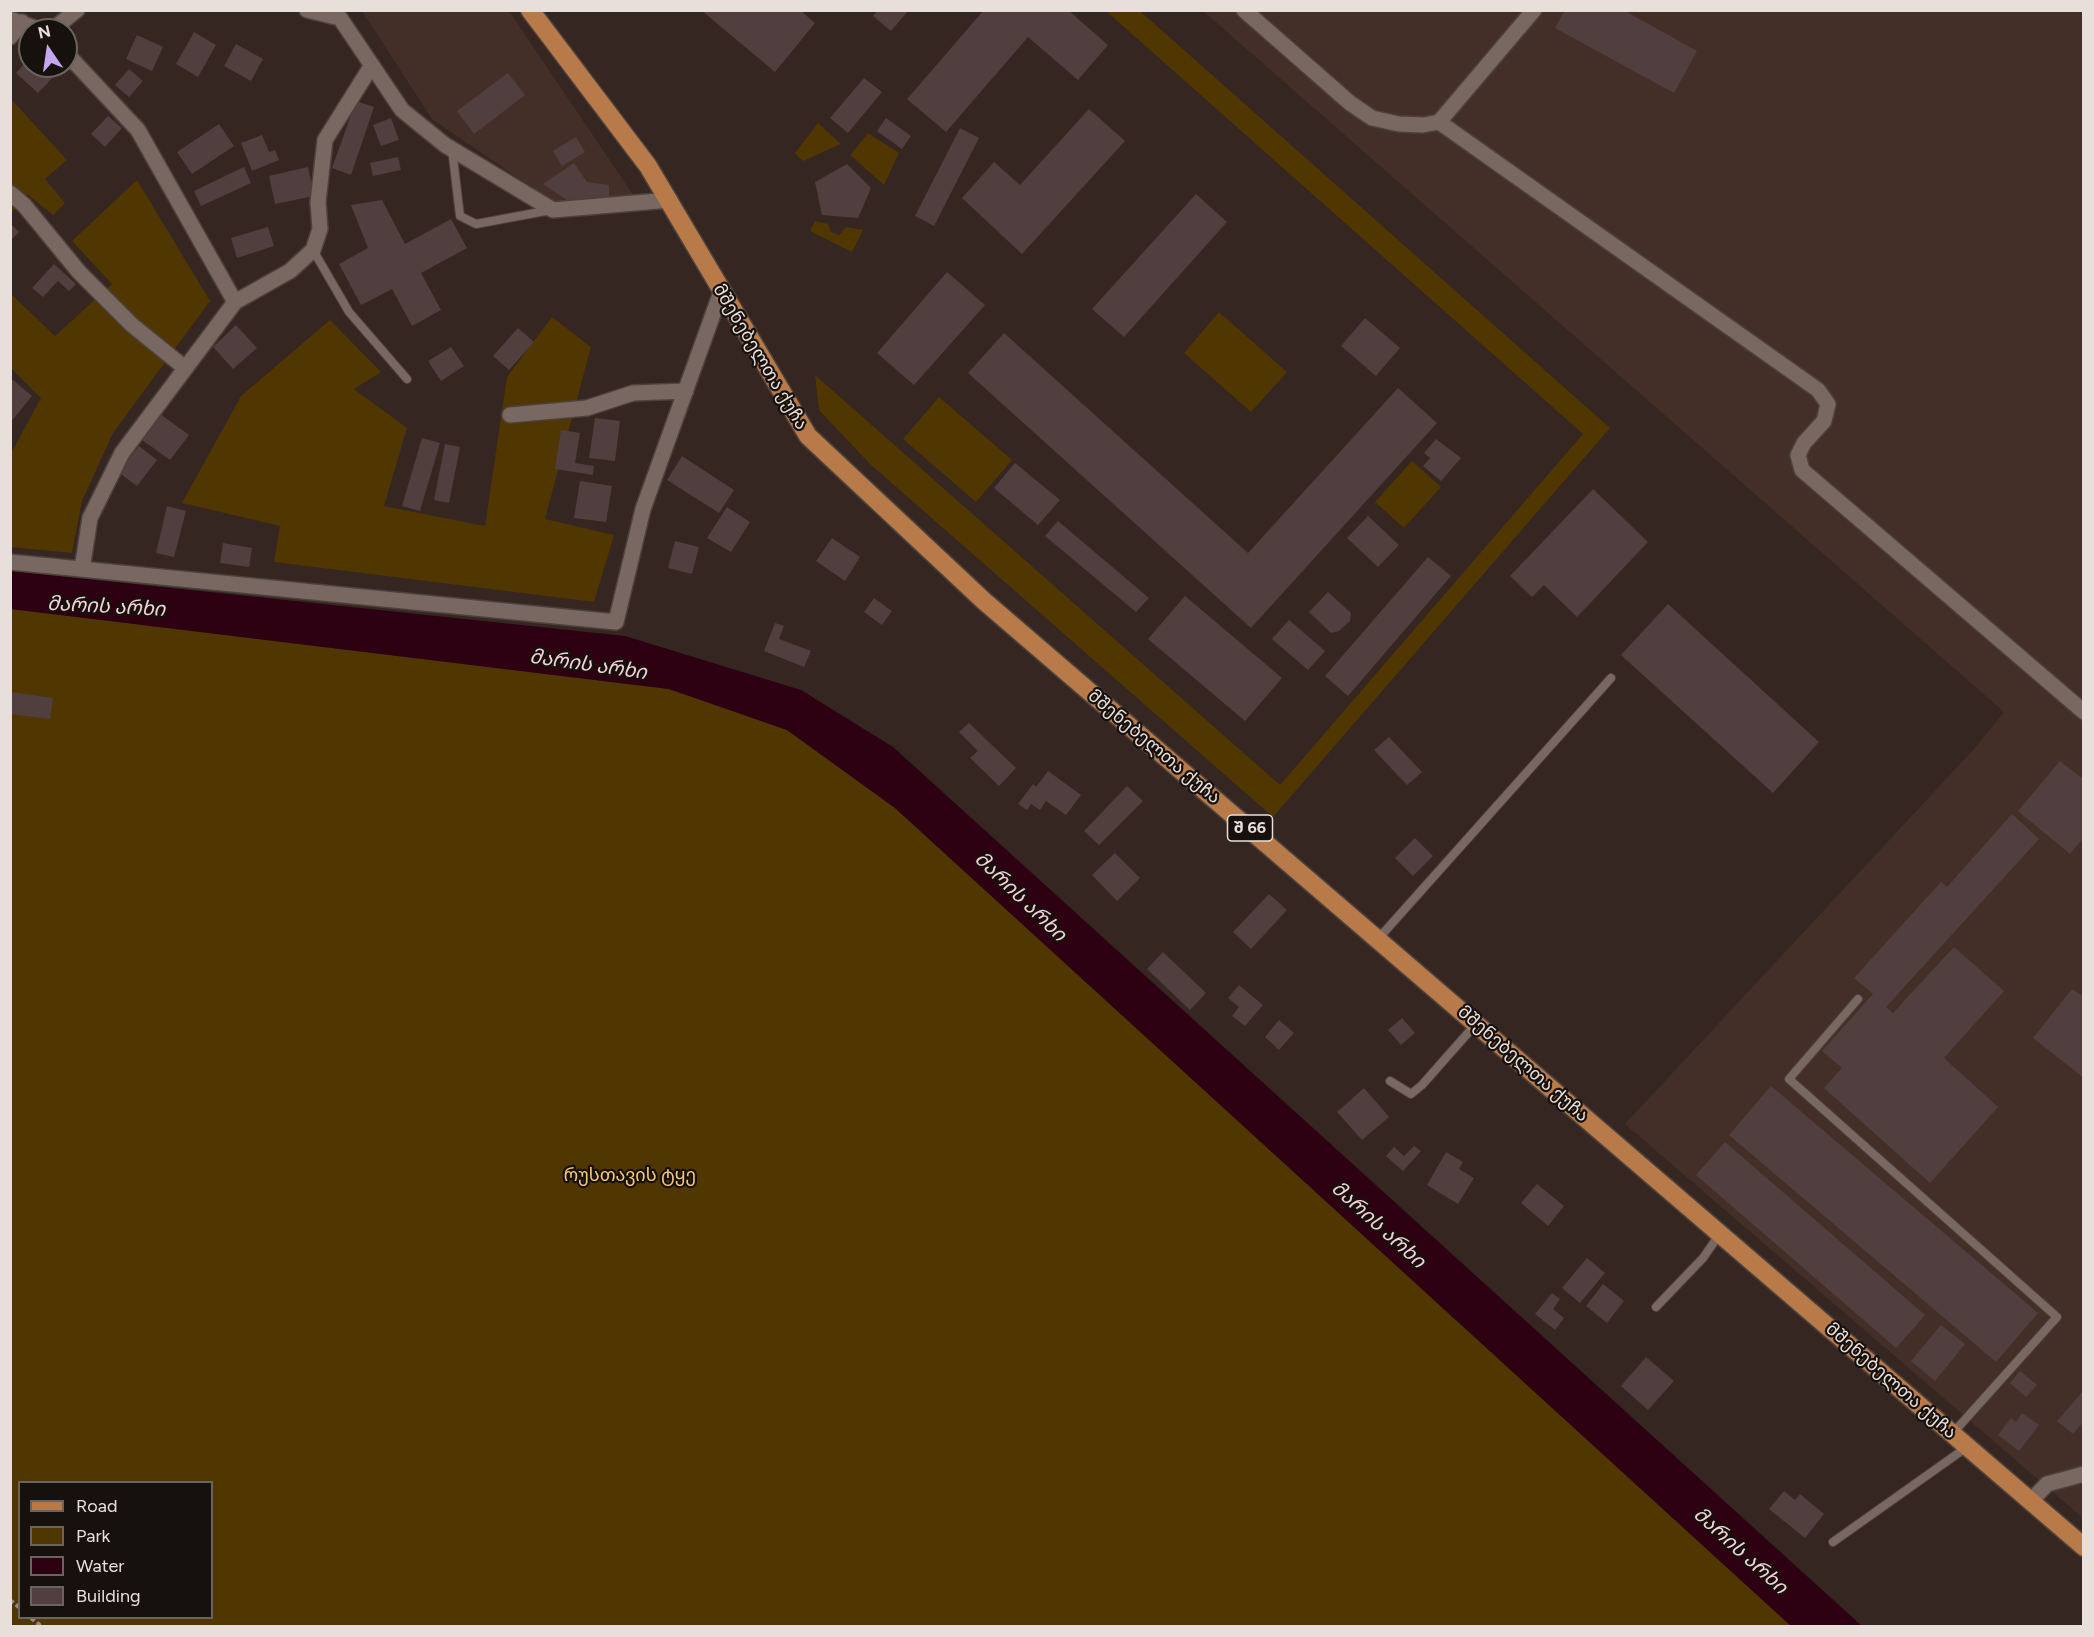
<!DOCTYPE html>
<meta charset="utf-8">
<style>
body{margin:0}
#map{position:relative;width:2094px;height:1637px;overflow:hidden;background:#352621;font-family:Figtree,sans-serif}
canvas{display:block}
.frame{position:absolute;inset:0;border:12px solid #e8deda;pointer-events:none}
.legend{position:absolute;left:18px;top:1481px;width:195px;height:138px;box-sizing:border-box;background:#17110e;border:2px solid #6b6360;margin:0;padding:8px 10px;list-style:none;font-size:18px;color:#e8deda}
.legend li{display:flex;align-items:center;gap:12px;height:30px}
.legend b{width:30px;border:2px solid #6b6360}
.north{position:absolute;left:18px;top:18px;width:60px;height:60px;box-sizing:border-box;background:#17110e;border:2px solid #6b6360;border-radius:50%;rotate:347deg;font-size:16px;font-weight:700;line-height:24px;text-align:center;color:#e8deda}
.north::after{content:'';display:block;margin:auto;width:21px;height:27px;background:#c4a7f1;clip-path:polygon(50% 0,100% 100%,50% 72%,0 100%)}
</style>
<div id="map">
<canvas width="2094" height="1637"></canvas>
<div class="frame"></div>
<ul class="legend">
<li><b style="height:8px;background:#b77a48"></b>Road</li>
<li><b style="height:16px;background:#503601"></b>Park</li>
<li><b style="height:16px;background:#2d0012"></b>Water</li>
<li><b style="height:16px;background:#513f3f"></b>Building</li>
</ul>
<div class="north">N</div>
</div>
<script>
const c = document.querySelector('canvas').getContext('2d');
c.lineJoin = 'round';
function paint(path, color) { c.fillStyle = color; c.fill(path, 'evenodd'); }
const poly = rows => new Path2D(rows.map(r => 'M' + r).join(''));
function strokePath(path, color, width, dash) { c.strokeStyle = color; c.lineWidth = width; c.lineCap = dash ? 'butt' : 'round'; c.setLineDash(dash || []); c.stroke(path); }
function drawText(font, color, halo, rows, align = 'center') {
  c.font = font + ' Figtree,"Noto Sans Georgian",sans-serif'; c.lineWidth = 4.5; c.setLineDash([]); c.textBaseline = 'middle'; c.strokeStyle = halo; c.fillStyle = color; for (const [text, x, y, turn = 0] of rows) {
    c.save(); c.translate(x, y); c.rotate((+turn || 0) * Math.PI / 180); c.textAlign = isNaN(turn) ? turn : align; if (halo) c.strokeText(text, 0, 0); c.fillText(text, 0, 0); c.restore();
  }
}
const built = poly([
 [362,11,509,11,636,199,558,205,432,119],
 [1203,11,2083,11,2083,1518,1625,1124,1974,749,2004,712]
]);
const green = poly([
 [1106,11,1140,11,1610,428,1273,817,870,464,819,410,815,375,1280,785,1583,434],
 [11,99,67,160,45,179,65,203,53,215,27,194,11,213],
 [818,123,841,144,803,161,795,153],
 [868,133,899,153,884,185,850,155],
 [137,180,210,301,113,433,82,501,72,553,11,547,10,455,41,398,11,368,11,294,55,336,112,284,72,241],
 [815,221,828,224,831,232,839,235,846,227,863,230,852,252,810,231],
 [1219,312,1287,372,1251,412,1184,353],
 [552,317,591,347,545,519,614,535,594,602,274,562,280,526,182,503,241,396,330,320,381,372,354,389,407,428,384,506,485,526,507,377],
 [939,397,1012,460,976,502,903,439],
 [1412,461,1441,487,1404,528,1375,502],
 [11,609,669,689,787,730,895,808,1791,1626,11,1626],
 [20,1482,212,1482,212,1618,20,1618]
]);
const water = poly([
 [11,571,625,636,801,690,893,747,1862,1626,1791,1626,895,808,787,730,669,689,11,609]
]);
const building = poly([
 [701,10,800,10,815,23,775,72],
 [878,10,909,10,891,31,873,16],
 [984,10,1068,10,1108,45,1078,80,1028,37,946,132,907,99],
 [1565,10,1623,10,1697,51,1674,93,1555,28],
 [194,32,216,45,198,77,176,64],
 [137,35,163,47,152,71,126,59],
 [236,44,263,59,251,81,224,66],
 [30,58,30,66,49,66,57,73,38,93,16,73],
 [129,69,143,81,129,97,115,85],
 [508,73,525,95,474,134,457,111],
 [864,78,882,92,848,133,830,118],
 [356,101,374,107,351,175,332,168],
 [1089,109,1125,141,1022,254,962,198,994,162,1020,185],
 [108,116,122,128,105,147,91,134],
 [391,118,399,140,381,146,373,125],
 [886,118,911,136,902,149,877,131],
 [219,124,234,146,192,174,177,152],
 [960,128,979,138,934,226,915,216],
 [262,135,269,152,275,150,279,160,252,171,241,143],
 [576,137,585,152,562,166,553,151],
 [398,157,401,170,373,176,370,163],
 [574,163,587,182,609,185,609,197,567,200,543,184],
 [847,164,871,188,858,218,822,215,815,182],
 [244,167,251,183,201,206,194,191],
 [308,167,314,196,275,204,269,176],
 [1196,194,1227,222,1124,337,1092,309],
 [382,200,405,244,451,219,467,248,421,273,441,310,412,326,392,289,361,305,339,264,368,248,351,205],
 [10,223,19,232,10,241],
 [268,227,274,246,237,258,231,238],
 [54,264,76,284,69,291,58,281,43,297,32,288],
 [947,272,985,305,914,385,877,353],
 [1365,318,1400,348,1376,376,1341,346],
 [236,325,257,348,233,369,213,347],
 [518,328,534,342,509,370,493,356],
 [1004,333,1248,553,1398,388,1437,423,1251,628,968,373],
 [451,347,464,366,441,381,428,361],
 [13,380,32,396,10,423,10,383],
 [160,414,189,435,170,460,142,440],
 [595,418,620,421,615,461,589,458],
 [561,430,580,433,575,463,594,466,593,475,555,469],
 [422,438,440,443,420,511,402,506],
 [1436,439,1461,458,1441,481,1423,466,1430,458,1424,453],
 [445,444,460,447,449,503,434,500],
 [139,446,157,460,137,486,118,472],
 [682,456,734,490,719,513,667,480],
 [1015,463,1060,500,1038,525,994,488],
 [580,481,612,486,606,522,574,518],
 [1593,489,1648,542,1577,617,1544,585,1532,597,1510,576],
 [167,506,186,511,174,557,156,553],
 [727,507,750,522,731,552,707,538],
 [1368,516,1399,545,1378,567,1347,538],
 [1058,521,1149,598,1136,612,1045,536],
 [832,538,860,557,845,581,816,561],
 [675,541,699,547,692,574,668,568],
 [223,543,252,548,249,567,220,563],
 [1428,557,1451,576,1348,696,1325,676],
 [1328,592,1351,613,1350,621,1339,631,1331,633,1309,612],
 [1185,596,1282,678,1245,721,1148,639],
 [874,598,892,611,882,625,864,612],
 [1668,604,1819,742,1773,793,1621,655],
 [1289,620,1325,651,1308,670,1272,639],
 [775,623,784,626,779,639,811,651,804,667,764,651],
 [10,692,53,698,50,719,10,714],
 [969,723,1016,768,999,786,970,758,978,751,959,732],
 [1389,737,1422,772,1407,785,1374,750],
 [2060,761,2084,780,2084,837,2070,854,2018,811],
 [1048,771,1081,795,1066,815,1046,801,1040,810,1031,804,1027,810,1018,804,1033,784,1036,787],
 [1127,786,1143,801,1099,845,1084,831],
 [2012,814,2039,839,1886,1007,1893,1013,1954,947,2004,991,1944,1058,1998,1107,1930,1183,1824,1088,1842,1068,1822,1051,1873,994,1854,978,1941,882,1947,887],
 [1415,838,1433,856,1413,876,1395,858],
 [1115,853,1140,878,1117,901,1092,875],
 [1269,894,1287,910,1251,949,1233,932],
 [1163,952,1206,993,1190,1010,1147,969],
 [1239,985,1263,1005,1245,1026,1232,1016,1239,1007,1228,998],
 [2072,989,2084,997,2084,1078,2033,1038],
 [1402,1018,1415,1033,1401,1045,1388,1030],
 [1279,1020,1294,1033,1279,1050,1265,1037],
 [1771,1086,2038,1313,1996,1362,1729,1135],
 [1364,1088,1389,1117,1362,1140,1337,1112],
 [1725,1142,1925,1315,1896,1348,1696,1175],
 [1414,1146,1421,1151,1403,1171,1386,1156,1394,1147,1404,1156],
 [1446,1152,1463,1162,1459,1169,1474,1178,1458,1204,1427,1185],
 [1537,1184,1564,1206,1548,1226,1521,1203],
 [1587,1258,1605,1273,1580,1303,1562,1288],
 [1603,1284,1624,1301,1607,1323,1586,1306],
 [1552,1293,1560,1299,1553,1309,1564,1318,1555,1330,1535,1314],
 [1941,1325,1965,1344,1935,1381,1911,1361],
 [1646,1357,1674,1381,1648,1410,1621,1386],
 [2020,1371,2037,1385,2026,1397,2010,1383],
 [2084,1390,2084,1421,2073,1434,2057,1421],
 [2022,1413,2039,1425,2019,1451,1998,1435,2011,1418,2016,1422],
 [1784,1491,1795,1500,1800,1494,1824,1514,1805,1538,1769,1509]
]);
const path = poly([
 [10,1600,20,1608],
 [31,1618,41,1626]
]);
const lane = poly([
 [452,149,460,216,476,224,551,210],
 [313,250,349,312,407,379],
 [1378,939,1611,678],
 [1858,999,1789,1079,2057,1317,1953,1433],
 [1390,1081,1411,1094,1422,1085,1475,1025],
 [1656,1307,1703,1258,1719,1235],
 [1833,1542,1967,1447]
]);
const street = poly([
 [307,10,340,18,402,110,445,145,553,210,670,200],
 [1244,10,1350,103,1372,118,1399,124,1423,125,1439,122,1534,10],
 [10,19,40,30],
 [52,30,77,10],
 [10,37,22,22],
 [66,53,138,130,235,302,290,271,313,250,320,229,318,202,325,140,372,65],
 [1439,122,1818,390,1828,404,1824,421,1804,443,1798,455,1802,470,2084,712],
 [10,193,24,205,79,272,132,325,185,368],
 [510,415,587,408,633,393,686,391],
 [10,562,616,622,643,509,721,292],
 [82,569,90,518,122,453,235,302],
 [2030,1502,2047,1484,2084,1474]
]);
const primary = poly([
 [530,10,648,166,808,436,984,601,2084,1547]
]);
const shields = [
 [1250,828,45]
];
const shieldNames = [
 ["შ 66",1250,828]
];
const streetNames = [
 ["მშენებელთა ქუჩა",760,357,59],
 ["მშენებელთა ქუჩა",1154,747,40],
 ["მშენებელთა ქუჩა",1523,1064,41],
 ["მშენებელთა ქუჩა",1891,1381,41]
];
const parkNames = [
 ["რუსთავის ტყე",630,1176]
];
const waterNames = [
 ["მარის არხი",106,607,3],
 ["მარის არხი",588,665,8],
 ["მარის არხი",1020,897,44],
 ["მარის არხი",1378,1225,42],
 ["მარის არხი",1740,1551,42]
];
paint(built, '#432f28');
paint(green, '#503601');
paint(water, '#2d0012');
paint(building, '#513f3f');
strokePath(lane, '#4d413c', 10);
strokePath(street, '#4d413c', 18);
strokePath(primary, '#4d413c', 21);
strokePath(path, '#948883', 4, [4.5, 3]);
strokePath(lane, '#796762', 8);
strokePath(street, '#796762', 15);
strokePath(primary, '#b77a48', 18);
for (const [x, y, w] of shields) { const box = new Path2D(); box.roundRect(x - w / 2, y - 13, w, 26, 4.5); c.fillStyle = '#17110e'; c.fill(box); strokePath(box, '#e8deda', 1.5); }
drawText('bold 16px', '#e8deda', null, shieldNames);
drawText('18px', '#e8deda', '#17110e', streetNames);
drawText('18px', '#fac97c', '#17110e', parkNames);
drawText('italic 20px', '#f6d0da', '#17110e', waterNames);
</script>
